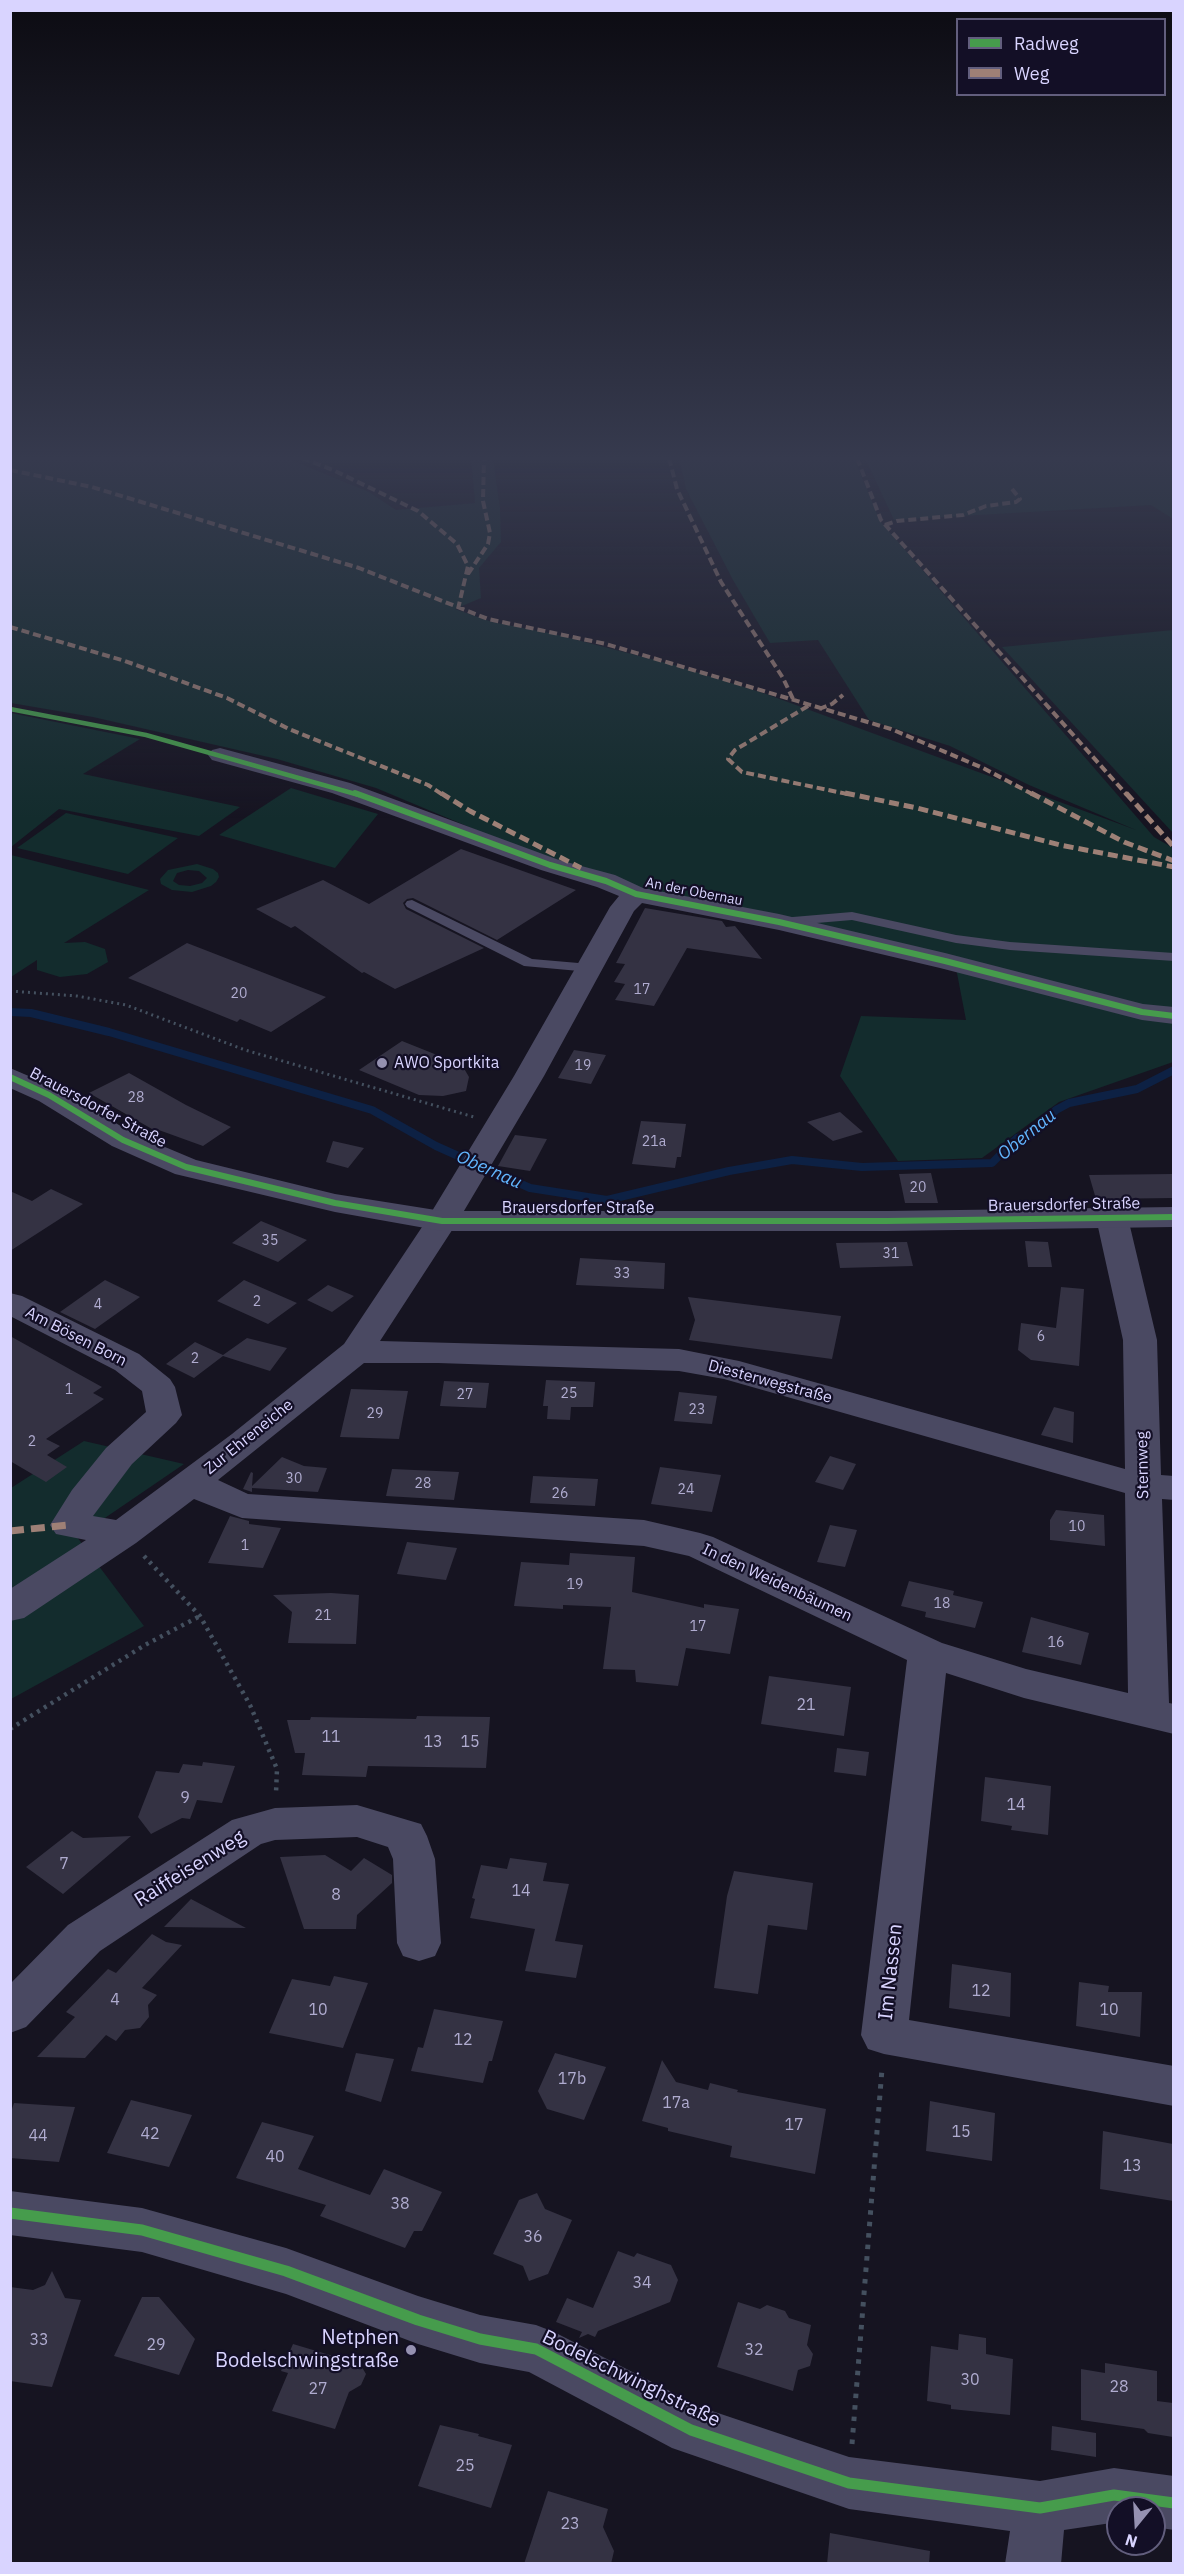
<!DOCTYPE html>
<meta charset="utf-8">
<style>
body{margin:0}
#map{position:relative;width:1184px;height:2574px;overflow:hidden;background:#161421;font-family:"IBM Plex Sans",sans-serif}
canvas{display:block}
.frame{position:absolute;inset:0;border:12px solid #d9d4ff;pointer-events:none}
.legend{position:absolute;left:956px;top:18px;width:210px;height:78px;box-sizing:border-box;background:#130f26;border:2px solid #625e7d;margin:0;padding:8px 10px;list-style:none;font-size:18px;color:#d9d4ff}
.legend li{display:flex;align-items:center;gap:12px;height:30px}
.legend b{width:30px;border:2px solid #625e7d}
.north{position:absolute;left:1106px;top:2496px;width:60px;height:60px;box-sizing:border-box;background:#130f26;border:2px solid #625e7d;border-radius:50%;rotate:198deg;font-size:16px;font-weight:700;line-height:24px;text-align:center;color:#d9d4ff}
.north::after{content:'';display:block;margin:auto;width:21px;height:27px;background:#9591b1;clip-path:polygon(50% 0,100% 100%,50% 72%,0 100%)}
</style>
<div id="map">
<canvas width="1184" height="2574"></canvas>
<div class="frame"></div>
<ul class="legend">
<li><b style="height:8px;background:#469c4c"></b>Radweg</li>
<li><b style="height:8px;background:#9e8076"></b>Weg</li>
</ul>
<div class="north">N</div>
</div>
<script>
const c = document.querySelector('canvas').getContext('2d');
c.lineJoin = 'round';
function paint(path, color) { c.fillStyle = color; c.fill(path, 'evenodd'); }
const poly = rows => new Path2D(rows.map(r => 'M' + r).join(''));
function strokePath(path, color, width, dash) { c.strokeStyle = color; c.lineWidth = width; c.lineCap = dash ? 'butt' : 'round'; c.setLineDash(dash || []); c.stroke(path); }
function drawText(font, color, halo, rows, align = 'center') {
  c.font = font + ' "IBM Plex Sans",sans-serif'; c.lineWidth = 4.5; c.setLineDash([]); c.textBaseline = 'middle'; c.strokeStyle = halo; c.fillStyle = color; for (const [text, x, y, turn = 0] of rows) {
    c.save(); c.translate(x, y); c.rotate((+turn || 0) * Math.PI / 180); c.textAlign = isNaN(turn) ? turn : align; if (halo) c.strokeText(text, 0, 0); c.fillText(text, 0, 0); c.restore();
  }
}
const green = poly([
 [10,458,286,458,369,492,396,510,475,503,471,458,493,458,500,508,501,542,479,568,481,598,455,609,492,622,554,634,674,665,766,694,1136,830,1029,785,950,746,869,720,818,640,770,643,733,580,686,489,679,458,854,458,880,521,1154,837,1173,848,1173,1062,1059,1102,982,1158,898,1161,840,1076,861,1016,966,1020,956,968,646,893,481,832,376,788,277,759,93,717,11,703],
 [865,458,1173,458,1173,519,1151,505,894,520],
 [1173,630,1174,630,1173,833,1002,647],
 [11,713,140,739,83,774,240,807,199,836,59,809,11,847],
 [291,788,378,814,335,868,219,835],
 [66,813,178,838,128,874,17,848],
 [11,855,149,890,64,943,85,942,105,949,108,962,87,974,60,977,37,970,37,960,11,977],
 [197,864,213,869,218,873,219,877,216,882,211,886,192,892,172,890,161,884,160,879,168,870],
 [188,870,199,871,207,878,202,883,190,886,179,885,173,881,177,873],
 [84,1441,184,1464,77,1537,144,1626,11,1699,11,1488]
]);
const stream = poly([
 [10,1012,31,1013,109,1032,372,1110,436,1146,530,1188,607,1200,729,1171,792,1160,862,1167,992,1163,1017,1138,1033,1134,1056,1110,1069,1103,1137,1089,1174,1070]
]);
const building = poly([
 [461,849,576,890,497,940,413,898,407,899,403,903,406,909,484,948,395,989,364,972,362,973,295,926,291,928,256,909,323,880,369,904],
 [645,908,722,921,726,927,735,926,762,959,687,948,654,1006,615,1000,625,984,614,982,625,964,616,963],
 [187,943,326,997,271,1032,240,1019,237,1022,128,978],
 [402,1041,462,1065,469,1077,466,1091,443,1096,419,1095,359,1070],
 [574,1050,606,1055,591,1084,558,1078],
 [129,1073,186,1105,231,1127,203,1146,156,1129,152,1129,89,1093],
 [840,1112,863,1132,833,1141,807,1122],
 [641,1121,686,1124,681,1157,677,1157,675,1168,632,1164],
 [515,1135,547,1139,530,1171,498,1166],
 [333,1141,364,1148,348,1168,326,1162],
 [931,1173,938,1203,905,1203,899,1174],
 [1173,1174,1173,1198,1096,1199,1089,1175],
 [51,1189,83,1204,10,1251,10,1191,32,1201],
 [261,1221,307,1240,278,1262,232,1243],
 [1025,1241,1048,1242,1052,1267,1028,1267],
 [907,1242,913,1266,840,1268,836,1243],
 [580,1258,665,1263,664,1289,576,1285],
 [105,1280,140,1297,95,1329,60,1312],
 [244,1280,297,1303,268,1324,217,1301],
 [328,1285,354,1296,332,1312,307,1300],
 [1061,1287,1084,1289,1079,1366,1031,1360,1018,1350,1021,1323,1056,1328],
 [688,1297,841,1316,832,1359,689,1340,695,1320],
 [10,1336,102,1387,93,1393,104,1399,46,1439,60,1446,47,1455,67,1467,46,1482,10,1461],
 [247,1338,287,1348,270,1371,223,1356,194,1378,166,1364,195,1342,223,1355],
 [546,1380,595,1382,593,1407,571,1407,570,1420,547,1419,548,1406,543,1406],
 [444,1381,489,1383,486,1408,440,1406],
 [351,1389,408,1391,399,1439,340,1437],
 [679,1392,717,1396,712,1424,674,1421],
 [1054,1407,1074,1412,1073,1443,1041,1435],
 [830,1456,856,1464,843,1490,815,1482],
 [282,1457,304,1466,327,1468,318,1492,252,1488,252,1492,243,1489,251,1472,253,1473,252,1486],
 [660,1467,721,1475,712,1512,651,1504],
 [392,1469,459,1472,454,1500,386,1496],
 [533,1476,598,1479,595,1506,530,1503],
 [1056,1510,1104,1515,1105,1546,1050,1540,1050,1520],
 [230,1516,249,1521,249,1524,281,1528,263,1568,208,1563],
 [830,1525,857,1530,845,1567,817,1562],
 [407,1542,457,1548,446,1580,397,1574],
 [570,1553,635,1557,632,1592,704,1608,704,1604,739,1609,730,1654,686,1648,678,1686,636,1682,635,1670,603,1669,611,1607,563,1605,563,1609,514,1606,521,1562,569,1565],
 [909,1581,954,1591,953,1595,983,1602,975,1628,925,1617,926,1612,901,1606],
 [331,1593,359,1595,356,1644,288,1643,292,1612,273,1595],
 [1031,1617,1089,1633,1081,1665,1022,1652],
 [769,1676,851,1687,844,1736,761,1724],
 [417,1716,490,1717,486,1768,368,1766,366,1777,302,1775,305,1753,295,1753,287,1720,310,1720,311,1717,416,1719],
 [837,1748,869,1752,866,1776,834,1772],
 [203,1762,235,1766,222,1803,197,1800,190,1819,182,1818,151,1834,138,1817,156,1771,179,1773,183,1764,202,1766],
 [985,1777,1051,1786,1048,1835,1011,1830,1012,1826,981,1821],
 [72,1831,83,1838,131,1836,63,1894,26,1867],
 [325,1855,351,1871,364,1858,392,1875,392,1883,357,1915,356,1929,304,1929,280,1857],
 [510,1858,547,1863,543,1881,569,1884,555,1941,583,1945,576,1978,525,1971,535,1929,470,1918,475,1899,472,1898,481,1865,507,1869],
 [734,1871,813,1883,807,1930,768,1925,758,1994,714,1988,727,1896],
 [191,1899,246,1928,164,1927],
 [152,1934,166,1942,182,1945,142,1988,157,1995,148,2005,149,2017,140,2028,125,2030,116,2041,106,2035,85,2058,37,2057,75,2017,66,2012,108,1969,116,1973],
 [952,1964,1011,1973,1010,2017,949,2008],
 [334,1976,368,1983,343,2048,269,2033,292,1979,330,1986],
 [1079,1982,1109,1986,1108,1992,1142,1992,1140,2037,1076,2026],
 [434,2009,503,2021,492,2061,489,2061,483,2083,411,2071,418,2047,423,2048],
 [356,2053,394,2059,381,2102,345,2091],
 [555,2053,606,2067,584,2120,547,2109,538,2091],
 [662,2060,676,2082,708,2090,710,2083,738,2090,737,2092,826,2109,815,2174,730,2157,732,2146,668,2131,668,2128,642,2121],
 [131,2100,192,2115,169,2167,107,2153],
 [930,2101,995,2113,992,2161,926,2151],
 [14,2103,75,2107,59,2162,10,2158,10,2115],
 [262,2122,314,2136,298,2169,370,2195,384,2169,442,2192,422,2231,414,2231,405,2248,320,2216,326,2205,236,2178],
 [1103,2131,1173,2144,1173,2201,1100,2189],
 [537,2193,545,2209,572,2220,548,2274,529,2281,523,2266,493,2254,519,2200],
 [618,2251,634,2257,637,2253,671,2265,678,2280,670,2302,598,2331,595,2337,588,2334,579,2338,582,2332,556,2322,567,2298,593,2308],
 [52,2271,65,2298,81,2300,52,2387,10,2381,10,2287,33,2290,45,2285],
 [142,2297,159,2297,195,2339,179,2375,114,2356],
 [738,2302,760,2309,767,2305,785,2311,789,2318,811,2325,807,2345,813,2354,810,2366,798,2370,793,2391,717,2367],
 [959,2334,986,2338,986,2354,1013,2359,1010,2415,951,2409,951,2405,927,2401,931,2346,958,2350],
 [293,2344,360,2364,366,2374,361,2385,349,2392,335,2429,272,2411,288,2373,281,2371],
 [1105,2363,1157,2371,1157,2401,1173,2403,1173,2437,1148,2433,1144,2429,1081,2420,1081,2369,1105,2373],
 [440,2425,479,2434,478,2436,512,2445,491,2508,418,2486],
 [1052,2426,1096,2433,1096,2457,1051,2450],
 [548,2491,608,2509,603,2527,614,2551,611,2564,524,2564],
 [830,2533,930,2551,929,2564,827,2564]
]);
const pathFar2 = poly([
 [10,991,77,996,126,1005,245,1050,474,1117]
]);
const pathFar1 = poly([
 [144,1556,200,1616,250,1705,277,1769,276,1793],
 [10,1729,145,1645,200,1616]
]);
const path = poly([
 [852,2444,882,2069]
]);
const service = poly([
 [412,900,532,959,590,964,597,968,590,972,524,966,407,907,405,904,407,901,412,900],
 [852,912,956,935,1010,942,1174,953,1174,961,1010,950,956,943,852,920,781,926,774,922,781,918,852,912]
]);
const minor = poly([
 [220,748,350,783,559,860,615,875,643,888,779,914,945,953,1143,1004,1174,1007,1174,1024,1142,1020,940,968,779,930,642,903,634,911,544,1076,458,1221,380,1341,679,1349,739,1361,1125,1469,1123,1340,1096,1218,1101,1211,1112,1208,1123,1211,1128,1218,1157,1340,1161,1475,1174,1476,1174,1500,1162,1499,1169,1703,1174,1704,1174,1734,1024,1698,946,1673,909,2020,1174,2066,1174,2106,884,2054,868,2049,861,2035,907,1660,689,1556,644,1546,242,1518,194,1499,136,1543,24,1618,10,1621,10,1589,86,1540,56,1534,50,1525,72,1490,106,1448,146,1412,142,1391,115,1370,10,1316,10,1293,22,1296,139,1354,170,1379,175,1387,182,1415,176,1423,132,1464,93,1516,116,1520,232,1434,344,1344,426,1221,514,1076,610,907,619,896,597,887,541,870,332,793,212,760,208,755,212,750,220,748],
 [364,1363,438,1363,679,1371,724,1379,1125,1493,1128,1693,1026,1669,942,1643,713,1537,700,1533,644,1520,248,1494,218,1480,364,1363],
 [357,1805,421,1824,427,1836,435,1859,441,1943,435,1956,419,1961,403,1956,397,1943,393,1859,388,1847,357,1837,275,1840,261,1844,100,1951,26,2027,10,2033,10,1984,68,1925,232,1820,275,1808,357,1805],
 [10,2191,142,2208,286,2248,418,2296,480,2315,536,2325,554,2332,703,2408,849,2457,1040,2481,1114,2468,1174,2476,1174,2530,1154,2527,1154,2508,1118,2508,1118,2522,1064,2530,1061,2564,1005,2564,1010,2531,849,2509,672,2448,529,2372,480,2363,418,2344,286,2294,142,2252,10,2235,10,2191]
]);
const tertiary = poly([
 [10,1068,59,1089,134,1134,196,1160,335,1194,442,1211,887,1211,1174,1207,1174,1227,887,1231,442,1231,335,1212,175,1174,112,1146,39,1101,10,1088,10,1068]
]);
const quietFar2 = poly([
 [302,458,333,470,418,511,457,544,468,566,458,609],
 [669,458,677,489,721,582,783,678,794,701],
 [857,458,881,520,1127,795],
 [10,470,92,487,359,568,488,619,606,644,891,729,983,768,1034,795],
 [885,525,897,521,963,515,986,506,1016,502,1020,499,1012,489],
 [468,574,488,544,490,533,483,501,484,458],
 [10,627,125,661,227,698,289,729,428,785,443,795],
 [808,706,735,750,728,759,742,772,852,795],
 [819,709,832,704,843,695]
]);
const quietFar1 = poly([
 [441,793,470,811,581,868],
 [845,793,917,808,1060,845,1174,867],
 [1031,793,1124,842,1174,861],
 [1126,793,1174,847]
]);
const quiet = poly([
 [10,1531,69,1525]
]);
const cyclewayFar2 = poly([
 [10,709,146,735,359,795]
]);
const cyclewayFar1 = poly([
 [355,793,550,865,606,881,636,894,779,922,945,961,1142,1012,1174,1016],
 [10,1077,49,1095,123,1140,186,1167,335,1203,442,1221,887,1221,1174,1217]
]);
const cycleway = poly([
 [10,2213,142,2230,286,2271,418,2320,480,2339,536,2349,691,2430,849,2483,1040,2508,1114,2495,1174,2503]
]);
const markers = [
 [382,1063,6,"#9591b1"],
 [411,2350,6,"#9591b1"]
];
const farStreetnames = [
 ["An der Obernau",694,892,11]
];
const numberNames = [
 ["17",642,990],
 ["20",239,994],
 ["19",583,1066],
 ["28",136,1098],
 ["21a",654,1142],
 ["20",918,1188],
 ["35",270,1241],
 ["31",891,1254],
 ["33",622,1274],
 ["2",257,1302],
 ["4",98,1305],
 ["6",1041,1337],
 ["2",195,1359],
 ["1",69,1390],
 ["25",569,1394],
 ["27",465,1395],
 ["23",697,1410],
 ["29",375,1414],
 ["2",32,1442],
 ["30",294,1479],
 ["28",423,1484],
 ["24",686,1490],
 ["26",560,1494],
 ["10",1077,1527],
 ["1",245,1546],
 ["19",575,1585],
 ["18",942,1604],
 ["21",323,1616],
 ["17",698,1627],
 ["16",1056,1643]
];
const poiNames = [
 ["AWO Sportkita",394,1063]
];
const streetNames = [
 ["Brauersdorfer Straße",98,1108,28],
 ["Brauersdorfer Straße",1064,1205,-1],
 ["Brauersdorfer Straße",578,1208],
 ["Am Bösen Born",76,1337,27],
 ["Diesterwegstraße",770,1382,15],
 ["Zur Ehreneiche",249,1437,-39],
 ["Sternweg",1143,1465,-91],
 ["In den Weidenbäumen",777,1583,25]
];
const nearNumbernames = [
 ["21",806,1705],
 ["11",331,1737],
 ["13",433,1742],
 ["15",470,1742],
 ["9",185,1798],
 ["14",1016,1805],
 ["7",64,1864],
 ["14",521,1891],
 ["8",336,1895],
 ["12",981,1991],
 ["4",115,2000],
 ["10",318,2010],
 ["10",1109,2010],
 ["12",463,2040],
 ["17b",572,2079],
 ["17a",676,2103],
 ["17",794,2125],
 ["15",961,2132],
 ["42",150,2134],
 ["44",38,2136],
 ["40",275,2157],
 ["13",1132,2166],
 ["38",400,2204],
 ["36",533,2237],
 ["34",642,2283],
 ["33",39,2340],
 ["29",156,2345],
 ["32",754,2350],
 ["30",970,2380],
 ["28",1119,2387],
 ["27",318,2389],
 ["25",465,2466],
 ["23",570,2524]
];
const waterNames = [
 ["Obernau",1027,1135,-39],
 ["Obernau",489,1170,24]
];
const nearStreetnames = [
 ["Raiffeisenweg",190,1869,-32],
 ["Im Nassen",891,1972,-84],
 ["Bodelschwinghstraße",631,2379,26]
];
const nearPoinames = [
 ["Netphen",399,2338],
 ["Bodelschwingstraße",399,2361]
];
paint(green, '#132c2d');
strokePath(stream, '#0d2144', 8);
paint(building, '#343243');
strokePath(pathFar2, '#44505f', 3, [2, 4]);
strokePath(pathFar1, '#44505f', 4.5, [3, 5]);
strokePath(path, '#44505f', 5, [4.5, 7]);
paint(service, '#4a4962');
paint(minor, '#4a4962');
paint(tertiary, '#4a4962');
strokePath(quietFar2, '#9e8076', 4, [8, 4]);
strokePath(quietFar1, '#9e8076', 5, [10, 5]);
strokePath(quiet, '#9e8076', 7, [14, 7]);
strokePath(cyclewayFar2, '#469c4c', 4.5);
strokePath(cyclewayFar1, '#469c4c', 6);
strokePath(cycleway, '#469c4c', 11);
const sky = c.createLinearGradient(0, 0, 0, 819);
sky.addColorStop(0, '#0c0b12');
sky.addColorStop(0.56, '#363a4e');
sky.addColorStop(1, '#363a4e00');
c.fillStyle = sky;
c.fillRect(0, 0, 1184, 819);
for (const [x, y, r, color] of markers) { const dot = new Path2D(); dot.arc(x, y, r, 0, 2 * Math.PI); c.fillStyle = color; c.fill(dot); strokePath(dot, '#130f26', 2); }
drawText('14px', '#d9d4ff', '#130f26', farStreetnames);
drawText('14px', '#b0acd0', null, numberNames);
drawText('16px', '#d9d4ff', '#130f26', poiNames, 'left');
drawText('16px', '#d9d4ff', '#130f26', streetNames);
drawText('16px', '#b0acd0', null, nearNumbernames);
drawText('italic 18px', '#62b6ff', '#130f26', waterNames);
drawText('20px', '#d9d4ff', '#130f26', nearStreetnames);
drawText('20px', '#d9d4ff', '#130f26', nearPoinames, 'right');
</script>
